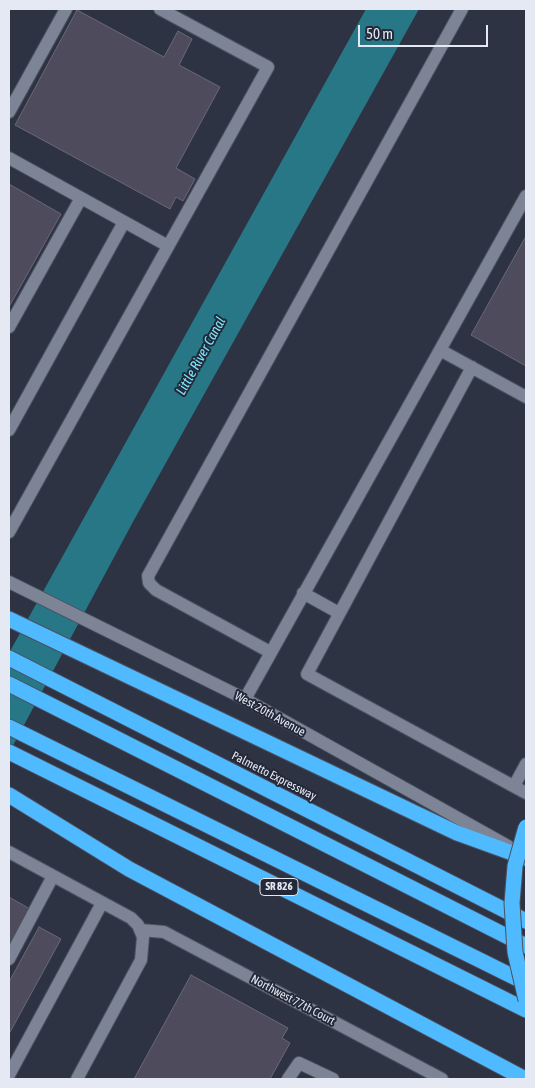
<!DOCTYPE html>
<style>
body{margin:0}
#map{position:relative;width:535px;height:1088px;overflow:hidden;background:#2d3343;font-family:"Asap Condensed",sans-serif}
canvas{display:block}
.frame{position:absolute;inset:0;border:10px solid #e5e9f3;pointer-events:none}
.scale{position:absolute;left:358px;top:25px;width:130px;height:22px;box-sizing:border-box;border:2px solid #e5e9f3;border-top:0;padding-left:6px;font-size:15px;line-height:18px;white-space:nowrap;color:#e5e9f3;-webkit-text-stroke:4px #232938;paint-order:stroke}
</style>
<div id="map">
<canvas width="535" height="1088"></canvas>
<div class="frame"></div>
<div class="scale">50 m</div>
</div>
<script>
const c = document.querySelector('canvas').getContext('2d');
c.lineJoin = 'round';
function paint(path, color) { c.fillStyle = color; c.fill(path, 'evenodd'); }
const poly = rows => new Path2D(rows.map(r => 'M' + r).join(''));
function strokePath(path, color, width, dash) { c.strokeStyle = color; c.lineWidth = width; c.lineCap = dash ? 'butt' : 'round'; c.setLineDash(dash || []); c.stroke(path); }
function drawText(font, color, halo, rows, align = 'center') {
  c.font = font + ' "Asap Condensed",sans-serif'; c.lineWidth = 4; c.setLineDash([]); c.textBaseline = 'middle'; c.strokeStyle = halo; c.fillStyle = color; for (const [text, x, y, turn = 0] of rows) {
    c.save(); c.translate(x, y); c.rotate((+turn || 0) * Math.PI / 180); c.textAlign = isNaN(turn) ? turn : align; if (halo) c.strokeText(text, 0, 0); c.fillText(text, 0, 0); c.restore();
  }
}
const water = poly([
 [366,9,419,9,134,520,9,753,9,653]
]);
const building = poly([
 [77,10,164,57,178,31,192,39,179,65,220,87,176,168,195,179,183,201,176,197,170,209,15,125,77,10],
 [9,184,61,214,9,307,9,184],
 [526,236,526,366,471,335,526,236],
 [9,897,30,909,9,948,9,897],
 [39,927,61,939,9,1034,9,982,39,927],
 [191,975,288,1028,282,1038,290,1043,270,1079,134,1079,191,975]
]);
const minor = poly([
 [9,112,66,9],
 [9,158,168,246],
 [9,327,81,198],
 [440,350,526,397],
 [472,367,307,674,526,793],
 [9,430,124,222],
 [9,532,268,67,160,9],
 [9,582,245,699,508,846],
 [303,593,339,613],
 [270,652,156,590,149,583,148,576,462,9],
 [245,699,526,196],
 [514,786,526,764],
 [9,852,131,918,138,925,143,937,141,960,77,1079],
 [141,930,164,932,442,1079],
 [9,959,53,876],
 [9,1075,102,903],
 [288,1079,299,1063,333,1079]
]);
const highway = poly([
 [9,619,457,833,526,858],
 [9,658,526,921],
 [9,684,526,946],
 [9,727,526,983],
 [9,752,526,1010],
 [9,795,129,869,525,1079]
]);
const highwayBridge = poly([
 [526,827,515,866,512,903,515,952,526,1000]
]);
const shields = [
 [279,887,38]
];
const shieldNames = [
 ["SR 826",279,887]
];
const streetNames = [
 ["West 20th Avenue",270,714,29],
 ["Palmetto Expressway",274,776,27],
 ["Northwest 77th Court",293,1000,28]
];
const waterNames = [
 ["Little River Canal",201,356,-61]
];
paint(water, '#287787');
paint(building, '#4e4b5c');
strokePath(building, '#6b677a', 1);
strokePath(minor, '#4b515e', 14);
strokePath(highway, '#4b515e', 17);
strokePath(minor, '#7c8496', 12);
strokePath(highway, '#4fbaff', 15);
strokePath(highwayBridge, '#4b515e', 17, []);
strokePath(highwayBridge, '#4fbaff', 15);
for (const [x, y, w] of shields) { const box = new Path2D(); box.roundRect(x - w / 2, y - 8.5, w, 17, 4); c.fillStyle = '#232938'; c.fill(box); strokePath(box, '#e5e9f3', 1); }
drawText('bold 11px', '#e5e9f3', null, shieldNames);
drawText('12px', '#e5e9f3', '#232938', streetNames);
drawText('italic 14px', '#7ee7ff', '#232938', waterNames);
</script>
